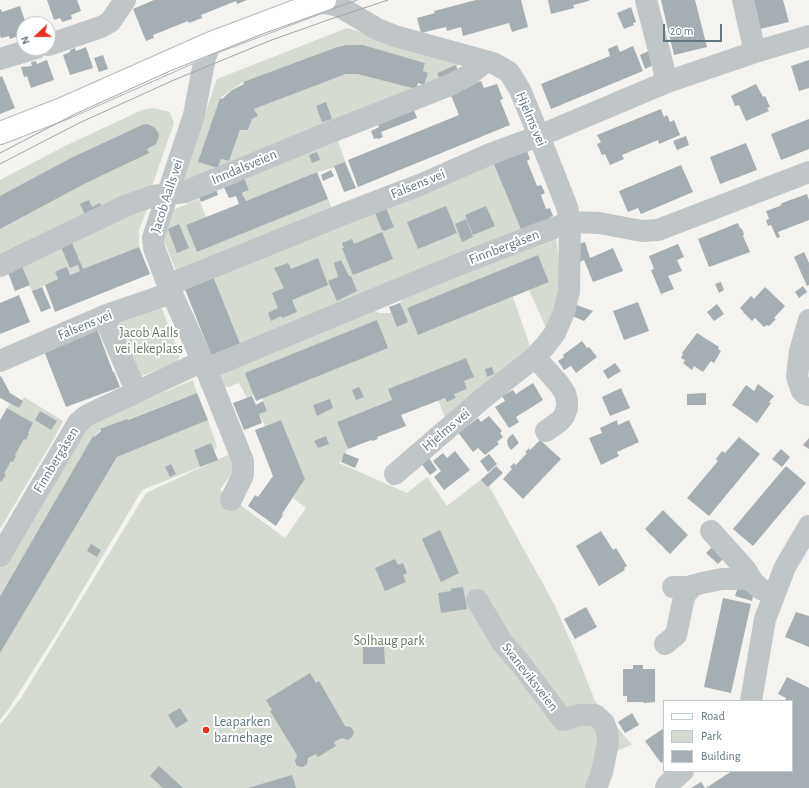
<!DOCTYPE html>
<meta charset="utf-8">
<style>
body{margin:0}
#map{position:relative;width:809px;height:788px;overflow:hidden;background:#f4f3ef;font-family:"Alegreya Sans",sans-serif}
canvas{display:block}
.legend{position:absolute;left:663px;top:700px;width:130px;height:72px;box-sizing:border-box;background:#fff;border:1px solid #c0c9cd;margin:0;padding:5px 7px;list-style:none;font-size:12px;color:#627781}
.legend li{display:flex;align-items:center;gap:8px;height:20px}
.legend b{width:20px;border:1px solid #c0c9cd}
.north{position:absolute;left:16px;top:16px;width:40px;height:40px;box-sizing:border-box;background:#fff;border:1px solid #c0c9cd;border-radius:50%;rotate:248deg;font-size:11px;font-weight:700;line-height:16px;text-align:center;color:#627781}
.north::after{content:'';display:block;margin:auto;width:14px;height:18px;background:#e7301c;clip-path:polygon(50% 0,100% 100%,50% 72%,0 100%)}
.scale{position:absolute;left:663px;top:24px;width:59px;height:18px;box-sizing:border-box;border:2px solid #627781;border-top:0;padding-left:5px;font-size:12px;line-height:14px;white-space:nowrap;color:#627781;-webkit-text-stroke:3px #fff;paint-order:stroke}
</style>
<div id="map">
<canvas width="809" height="788"></canvas>
<ul class="legend">
<li><b style="height:5px;background:#fff"></b>Road</li>
<li><b style="height:11px;background:#d5dbd0"></b>Park</li>
<li><b style="height:11px;background:#a5aeb2"></b>Building</li>
</ul>
<div class="north">N</div>
<div class="scale">20 m</div>
</div>
<script>
const c = document.querySelector('canvas').getContext('2d');
c.lineJoin = 'round';
function paint(path, color) { c.fillStyle = color; c.fill(path, 'evenodd'); }
const poly = rows => new Path2D(rows.map(r => 'M' + r).join(''));
function strokePath(path, color, width, dash) { c.strokeStyle = color; c.lineWidth = width; c.lineCap = dash ? 'butt' : 'round'; c.setLineDash(dash || []); c.stroke(path); }
function drawText(font, color, halo, rows, align = 'center') {
  c.font = font + ' "Alegreya Sans",sans-serif'; c.lineWidth = 4; c.setLineDash([]); c.textBaseline = 'middle'; c.strokeStyle = halo; c.fillStyle = color; for (const [text, x, y, turn = 0] of rows) {
    c.save(); c.translate(x, y); c.rotate((+turn || 0) * Math.PI / 180); c.textAlign = isNaN(turn) ? turn : align; if (halo) c.strokeText(text, 0, 0); c.fillText(text, 0, 0); c.restore();
  }
}
const green = poly([
 [347,28,464,63,437,73,441,84,420,93,428,73,423,71,425,63,363,45,346,45,337,47,243,82,220,98,199,162,218,168,221,159,229,161,240,130,248,130,252,119,257,116,254,109,346,74,357,74,416,89,227,169,218,168,181,183,217,79],
 [154,108,170,112,174,123,151,189,0,261,0,180,65,146,142,110],
 [336,135,346,164,317,172,246,201,243,193,249,190,243,175],
 [493,162,522,232,241,346,213,276],
 [199,199,206,217,186,225,197,252,328,199,332,209,177,273,162,236,171,211],
 [150,202,139,230,139,247,70,275,67,267,55,272,58,279,32,291,21,264],
 [556,236,560,272,559,297,546,328,529,290,549,282,538,255,407,308,418,335,513,297,531,349,447,422,438,400,445,398,447,402,455,398,454,394,464,381,473,377,466,358,388,389,392,400,337,422,348,449,339,463,407,493,427,477,447,506,484,477,554,604,578,658,595,701,632,745,615,751,604,788,0,788,0,725,21,698,146,493,232,453,236,467,220,490,285,538,306,508,293,498,305,479,281,420,265,426,259,414,267,411,262,398,254,395,247,398,239,383,228,387,224,386,219,376,233,365,370,308,379,313,391,313,389,307,400,303,407,294],
 [155,306,162,309,180,355,178,362,141,376,118,321],
 [193,380,197,393,100,430,92,439,78,461,79,462,0,595,0,566,91,423],
 [24,397,63,421,56,435,0,529,0,480,33,424,7,408,10,403,19,408],
 [208,420,217,447,214,450,211,443,194,450,200,467,142,490,57,633,8,710,0,720,0,652,117,457]
]);
const building = poly([
 [47,0,77,0,81,11,71,15,72,19,62,22,60,18,54,20],
 [154,0,247,0,237,4,236,1,201,15,202,18,189,23,188,21,153,35,154,38,146,41,133,9],
 [476,0,521,0,528,27,512,32,509,23,463,36,461,27,447,31,446,27,421,33,417,18,435,13,434,11],
 [548,0,589,0,589,1,573,5,574,8,551,14],
 [661,0,695,0,707,47,674,55],
 [749,0,783,0,789,22,756,30],
 [20,6,26,24,24,24,24,31,20,32,21,35,10,39,9,36,1,38,0,35,0,10,1,9,2,12],
 [631,7,636,22,633,23,634,25,624,29,617,13],
 [346,45,363,45,425,63,423,71,428,73,424,85,418,83,416,89,357,74,346,74,254,109,258,116,252,119,248,130,240,130,229,161,221,159,218,168,198,162,220,98,222,99,232,90,244,84,243,82,337,47],
 [617,45,620,52,633,46,643,71,551,109,541,84,610,56,608,49],
 [86,47,93,68,70,75,63,55,70,52,70,50,75,48,76,51],
 [651,50,656,64,645,69,640,55],
 [103,55,108,69,99,72,94,58],
 [47,60,54,80,31,88,27,76,24,77,21,67,32,66,31,62,36,61,37,64],
 [809,60,809,88,799,91,791,66],
 [456,65,460,77,441,84,437,73],
 [2,76,15,108,0,114,0,77],
 [481,81,484,88,497,84,503,99,500,100,510,125,358,187,348,160,459,115,450,93],
 [756,84,763,97,765,96,770,107,767,108,769,111,746,121,739,105,735,106,731,96],
 [326,102,332,119,322,122,316,106],
 [412,105,417,118,381,132,383,137,378,139,377,138,374,139,371,131,379,127,376,119],
 [661,109,664,117,667,115,670,122,674,120,680,135,659,144,658,140,622,155,624,159,610,165,605,154,602,155,597,144,601,142,597,135],
 [809,119,809,149,781,160,771,134],
 [147,124,154,127,159,134,158,139,156,144,147,149,149,153,84,184,0,229,0,196,71,158,142,125],
 [686,136,689,145,677,150,673,141],
 [746,143,757,170,720,184,710,157],
 [527,151,530,159,527,161,537,186,541,185,545,193,541,195,546,209,550,208,553,216,550,217,551,220,522,232,493,162],
 [317,152,320,160,312,163,309,155],
 [345,162,356,188,344,192,334,166],
 [681,165,693,192,641,214,638,208,628,212,619,191],
 [331,170,334,176,323,181,321,175],
 [317,172,328,199,197,252,186,225,239,204,236,196,229,198,222,183,243,175,249,190,242,193,246,201],
 [214,184,218,195,201,202,196,191],
 [807,194,809,200,809,220,778,232,780,237,777,238,771,225,768,226,766,220,769,219,766,211,780,206,782,203],
 [89,200,92,207,100,203,105,213,88,221,80,204],
 [446,206,457,233,418,249,407,222],
 [486,206,495,226,473,235,465,215],
 [386,208,394,227,384,231,382,230,375,213],
 [466,219,473,237,462,242,455,224],
 [738,223,740,228,742,229,744,234,743,236,750,252,709,267,698,239],
 [179,224,189,248,177,253,168,229],
 [382,232,393,259,353,275,342,248,344,248,342,243,352,239,354,244],
 [585,242,590,258,613,248,623,271,593,282,584,260,577,263,576,245],
 [72,243,83,269,139,247,150,274,55,312,45,285,58,279,55,272,61,269,67,267,70,275,80,271,78,265,70,268,61,247],
 [678,244,684,257,677,260,682,271,668,276,674,289,661,294,651,270,654,269,649,256],
 [804,252,809,263,809,285,807,286,794,257],
 [538,255,549,282,418,335,407,308],
 [318,258,328,285,292,300,297,312,282,318,281,316,271,321,268,313,278,308,272,293,284,288,274,268,288,263,291,269],
 [341,260,349,276,351,276,357,291,337,301,328,281,338,277,334,263],
 [21,264,30,285,15,291,7,270],
 [213,276,241,346,212,357,184,287],
 [721,282,724,290,719,293,715,284],
 [803,286,807,292,799,298,795,292],
 [42,287,51,308,41,312,32,291],
 [765,287,785,306,774,318,776,319,769,326,767,325,764,327,755,318,752,321,743,312,743,311,740,308,751,296,754,299],
 [19,295,30,322,0,334,0,303],
 [638,302,649,331,624,340,613,311],
 [400,303,408,322,397,327,389,307],
 [574,304,593,311,584,321,570,315],
 [717,304,724,314,714,321,707,312],
 [377,320,388,348,256,401,245,373],
 [97,329,113,372,114,372,120,387,66,407,44,351],
 [697,333,719,347,718,349,721,351,714,363,711,361,703,372,694,366,692,370,683,363,685,360,681,358,683,354,682,353],
 [582,341,587,348,589,347,597,357,576,373,571,366,564,370,558,361,564,357,563,355],
 [466,358,474,377,464,381,467,389,454,394,456,398,447,402,445,398,401,415,406,426,377,437,378,439,372,441,371,440,348,449,337,422,392,400,388,389],
 [615,363,621,371,608,379,603,371],
 [492,367,494,374,487,377,485,369],
 [1,376,10,393,23,401,19,408,0,398,0,377],
 [533,383,543,400,516,417,519,422,509,428,495,407,505,401,502,396,513,390,516,394],
 [758,384,774,396,769,402,771,403,757,423,732,405,746,385,754,391],
 [359,387,364,397,356,400,352,390],
 [621,388,630,408,610,416,602,397],
 [197,393,208,420,117,457,0,653,0,596,93,436,94,437,101,431,100,429,127,419,128,420],
 [706,393,706,405,687,405,687,394],
 [252,396,256,405,263,401,267,411,259,414,262,423,244,430,233,403],
 [330,399,333,408,317,416,313,405],
 [7,408,33,423,28,433,29,434,26,440,24,439,15,455,16,456,13,462,11,461,4,474,6,475,1,482,0,481,0,420],
 [40,411,57,421,51,430,35,420],
 [489,416,502,431,500,433,503,437,497,442,499,444,485,455,478,448,473,452,457,431,467,422,469,425,478,418,481,422],
 [281,420,305,479,282,514,283,515,276,526,248,506,255,495,258,497,273,476,255,430],
 [617,420,618,425,629,420,639,442,617,452,619,456,601,465,589,438,602,433,600,428],
 [513,434,519,443,511,450,508,446,507,441,509,437],
 [326,436,329,444,318,448,314,441],
 [739,437,760,454,709,516,687,498,718,461,716,459,722,451,725,453],
 [809,438,809,449,803,445],
 [540,440,561,459,523,499,503,479,512,469,510,467,514,463,516,465,527,453,525,452,529,448,530,450],
 [211,443,218,460,200,467,194,450],
 [781,449,790,457,782,467,772,459],
 [455,451,470,470,444,490,434,477,441,471,433,461,443,453,447,458],
 [344,453,359,459,355,468,341,462],
 [489,454,497,464,488,472,480,461],
 [429,458,437,470,430,475,421,463],
 [171,464,176,474,170,477,165,467],
 [496,466,503,473,488,487,481,480],
 [786,466,806,483,753,546,733,529],
 [663,510,688,535,670,554,645,529],
 [440,530,459,573,441,582,422,539],
 [601,531,613,550,616,548,627,566,624,568,625,570,599,586,576,546],
 [91,544,101,550,97,557,87,551],
 [715,544,726,556,718,564,706,553],
 [395,559,398,565,403,563,407,573,403,575,406,582,385,591,375,568],
 [463,587,467,609,441,613,438,593,451,591,450,589],
 [738,587,754,592,752,601,735,596],
 [723,598,751,604,731,693,704,687],
 [586,607,597,627,575,639,564,619],
 [796,612,809,616,809,647,785,637],
 [363,647,384,647,385,664,363,664],
 [633,665,643,665,643,669,655,669,655,702,644,703,643,702,627,702,627,696,623,696,623,669,633,669],
 [310,673,316,683,319,681,345,726,351,727,354,732,352,737,348,740,342,738,334,742,336,746,318,757,316,754,308,758,307,764,303,767,297,766,295,761,297,755,270,711,272,710,266,700],
 [787,677,809,688,809,788,706,788,732,771,792,771,792,701,785,701,786,698,778,694],
 [180,708,188,721,176,728,168,715],
 [632,713,639,725,625,733,618,722],
 [664,728,664,761,661,763,645,741],
 [159,766,183,788,163,788,150,776],
 [292,775,296,788,248,788],
 [701,782,705,788,691,788]
]);
const minor = poly([
 [646,0,667,82],
 [743,0,755,52],
 [320,2,339,6,377,29,395,36,486,61,495,64,509,72,520,90,539,136,567,207,570,222,569,291,564,312,555,333,545,346,535,357,482,399,395,474],
 [211,43,205,57,194,115,153,238,154,248,168,285,206,369,243,461,243,475,231,500],
 [48,45,101,27,110,22,125,0],
 [0,59,36,48],
 [0,266,125,206,153,196,185,192,323,135,450,85,469,75,486,61],
 [168,285,349,212,422,184,490,154,539,136,667,82,755,52,809,36],
 [104,316,136,391],
 [809,320,800,351,797,377,802,391,805,394,809,395],
 [535,357,559,384,565,393,567,400,567,408,564,416,560,421,546,431],
 [0,361,104,316,171,293],
 [206,369,445,270,535,235,570,222,599,223,642,231,658,230,809,172],
 [711,531,746,570,753,582],
 [0,556,78,423,86,416,94,412,203,361],
 [673,587,688,587,702,583,722,579,746,579,753,582,761,589,774,594],
 [477,600,502,642,520,663,563,720,579,715,595,715,604,723,607,732,608,743,602,772,596,788],
 [665,644,676,635,684,597,687,592,694,585],
 [751,701,765,619,785,567,809,526],
 [666,788,667,785,683,771]
]);
const major = poly([
 [0,133,62,109,211,43,325,0]
]);
const tram = poly([
 [0,153,75,114,170,71,265,33,357,0],
 [0,164,79,123,174,80,269,41,325,21,388,0]
]);
const markers = [
 [206,730,4,"#e7301c"]
];
const streetNames = [
 ["Hjelms vei",531,119,67],
 ["Inndalsveien",244,167,-23],
 ["Falsens vei",418,184,-22],
 ["Jacob Aalls vei",167,196,-72],
 ["Finnbergåsen",504,247,-21],
 ["Falsens vei",85,325,-22],
 ["Hjelms vei",446,430,-40],
 ["Finnbergåsen",56,460,-59],
 ["Svaneviksveien",530,677,52]
];
const parkNames = [
 ["Jacob Aalls",149,333],
 ["vei lekeplass",149,349],
 ["Solhaug park",389,641]
];
const poiNames = [
 ["Leaparken",214,722],
 ["barnehage",214,738]
];
paint(green, '#d5dbd0');
paint(building, '#a5aeb2');
strokePath(major, '#b3b8bb', 24);
strokePath(minor, '#c0c5c7', 22);
strokePath(major, '#fff', 22);
strokePath(tram, '#9fa7ab', 1);
for (const [x, y, r, color] of markers) { const dot = new Path2D(); dot.arc(x, y, r, 0, 2 * Math.PI); c.fillStyle = color; c.fill(dot); strokePath(dot, '#fff', 1.5); }
drawText('14px', '#627781', '#fff', streetNames);
drawText('14px', '#687861', '#fff', parkNames);
drawText('14px', '#627781', '#fff', poiNames, 'left');
</script>
